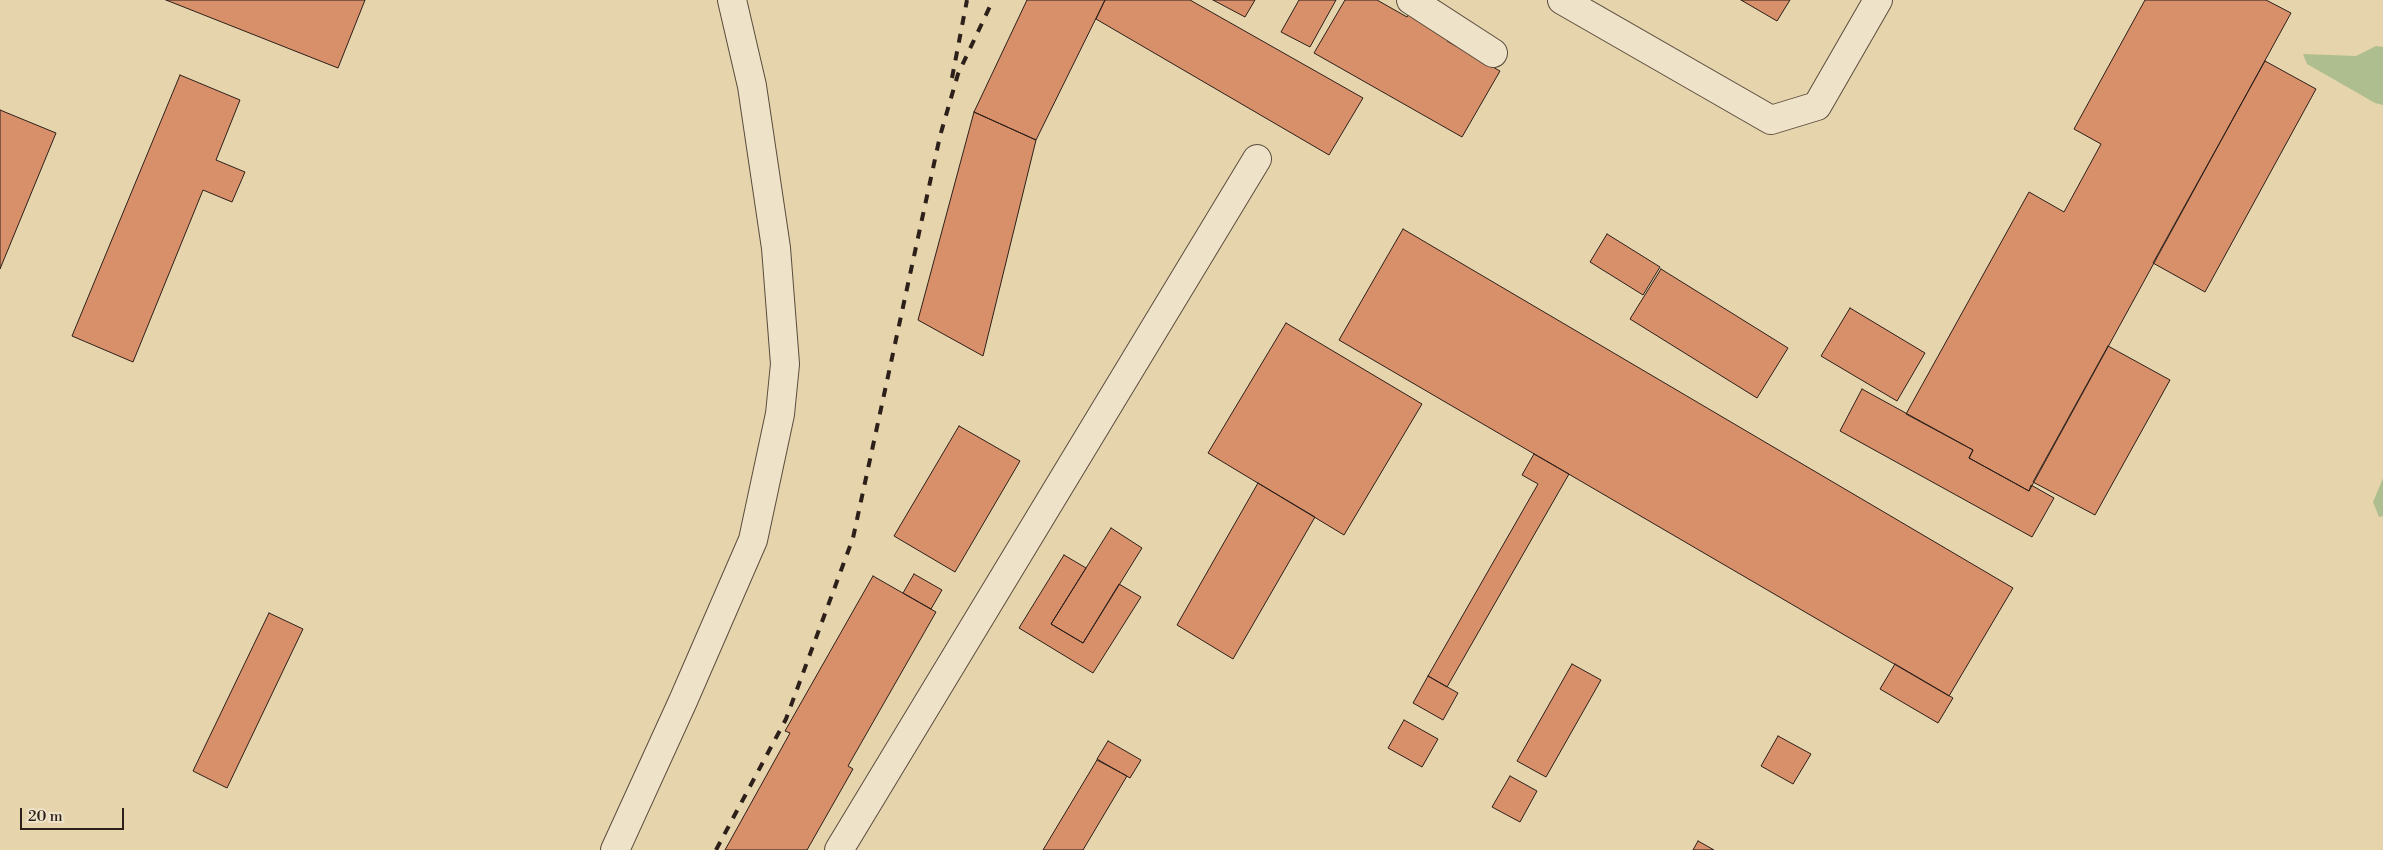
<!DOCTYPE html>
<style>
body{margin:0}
#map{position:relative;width:2383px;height:850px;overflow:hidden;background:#e5d4ac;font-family:"Libre Bodoni",serif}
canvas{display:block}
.scale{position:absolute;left:20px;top:808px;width:104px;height:22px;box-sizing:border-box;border:2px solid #2d1f19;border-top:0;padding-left:6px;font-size:15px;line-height:18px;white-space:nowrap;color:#2d1f19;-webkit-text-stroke:4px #eee3c9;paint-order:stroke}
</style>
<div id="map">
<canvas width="2383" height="850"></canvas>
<div class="scale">20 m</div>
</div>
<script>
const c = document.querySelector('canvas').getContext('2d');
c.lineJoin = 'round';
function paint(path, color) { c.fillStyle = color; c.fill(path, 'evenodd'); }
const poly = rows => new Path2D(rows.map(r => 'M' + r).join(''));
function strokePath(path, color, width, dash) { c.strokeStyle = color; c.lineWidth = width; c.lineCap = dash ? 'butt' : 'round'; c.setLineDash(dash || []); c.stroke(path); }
const green = poly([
 [2376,46,2383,47,2383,105,2375,103,2307,64,2303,54,2356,56],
 [2383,478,2383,516,2379,517,2373,502]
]);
const building = poly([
 [166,0,365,0,338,68,166,0],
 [1027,0,1105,0,1036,140,974,112,1027,0],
 [1105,0,1190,0,1363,98,1329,155,1096,19,1105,0],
 [1213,0,1255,0,1245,17,1213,0],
 [1299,0,1336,0,1310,47,1281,32,1299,0],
 [1345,0,1377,0,1407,17,1411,10,1452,33,1447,41,1500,71,1462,137,1314,53,1345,0],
 [1741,0,1790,0,1777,21,1741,0],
 [2145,0,2266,0,2291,13,2029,491,1969,458,1973,450,1906,414,2029,192,2064,212,2101,144,2074,129,2145,0],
 [2265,61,2316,89,2205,292,2153,263,2265,61],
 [180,75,240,100,216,160,245,172,232,202,203,190,133,362,72,336,180,75],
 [0,110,56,133,0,269,0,110],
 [974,112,1036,140,983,356,918,320,974,112],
 [1403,229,2013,588,1949,696,1339,340,1403,229],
 [1607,234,1660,267,1643,295,1590,262,1607,234],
 [1661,269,1788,348,1757,398,1630,319,1661,269],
 [1850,308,1925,353,1897,401,1821,356,1850,308],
 [1286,323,1422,404,1344,535,1208,453,1286,323],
 [2108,346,2170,380,2095,515,2033,482,2108,346],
 [1862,389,1973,450,1969,458,2029,491,2031,485,2054,498,2032,537,1840,431,1862,389],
 [959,426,1020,461,955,572,894,536,959,426],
 [1534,454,1569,474,1447,687,1428,676,1538,484,1522,475,1534,454],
 [1258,483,1315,517,1233,659,1177,625,1258,483],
 [1111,528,1142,548,1083,643,1051,624,1111,528],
 [1064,555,1086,568,1051,624,1083,643,1119,584,1141,597,1093,673,1019,628,1064,555],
 [914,574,942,590,931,609,903,593,914,574],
 [873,576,936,612,848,766,853,769,807,850,725,850,790,733,785,731,873,576],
 [269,613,303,629,227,788,193,771,269,613],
 [1572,664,1601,680,1546,777,1517,761,1572,664],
 [1895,664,1953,698,1938,723,1880,689,1895,664],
 [1428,676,1458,693,1443,720,1413,703,1428,676],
 [1404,720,1438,739,1422,767,1388,748,1404,720],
 [1778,736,1811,754,1793,784,1761,766,1778,736],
 [1108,741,1141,760,1130,778,1097,759,1108,741],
 [1097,760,1127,776,1083,850,1043,850,1097,760],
 [1510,776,1537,791,1520,822,1492,807,1510,776],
 [1698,841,1714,850,1693,850,1698,841]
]);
const minor = poly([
 [1411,0,1493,53],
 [1562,0,1771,120,1817,106,1878,0],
 [615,850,683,701,753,540,780,414,785,364,776,248,752,86,732,0],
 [839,850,1257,159]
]);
const rail = poly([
 [952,78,967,0],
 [716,850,786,719,853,538,940,136,958,74,993,0]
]);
paint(green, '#afbe8e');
paint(building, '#d8906a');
strokePath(building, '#2d1f19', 1);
strokePath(minor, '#5b4c3e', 30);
strokePath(minor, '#eee3c9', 28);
strokePath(rail, '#2d1f19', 4, [9, 9]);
</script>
